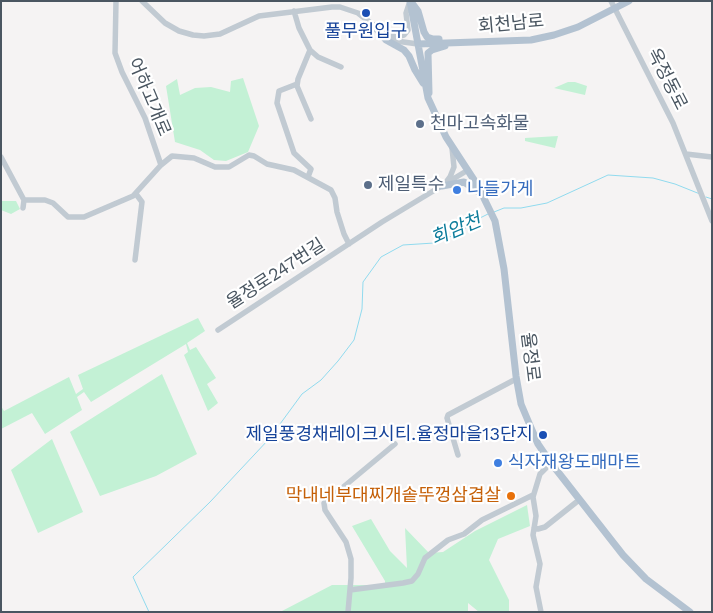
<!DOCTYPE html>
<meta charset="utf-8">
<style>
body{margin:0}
#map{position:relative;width:713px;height:613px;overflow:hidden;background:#f5f3f3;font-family:"Work Sans",sans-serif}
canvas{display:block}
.frame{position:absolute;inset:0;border:2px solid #4a5661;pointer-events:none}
</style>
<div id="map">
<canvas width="713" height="613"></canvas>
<div class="frame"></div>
</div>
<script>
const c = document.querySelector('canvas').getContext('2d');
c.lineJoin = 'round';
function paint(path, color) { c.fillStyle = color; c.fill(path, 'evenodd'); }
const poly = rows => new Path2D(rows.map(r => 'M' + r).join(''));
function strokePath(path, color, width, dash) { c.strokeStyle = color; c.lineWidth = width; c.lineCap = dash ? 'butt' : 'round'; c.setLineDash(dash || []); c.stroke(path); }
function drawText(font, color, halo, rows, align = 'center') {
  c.font = font + ' "Work Sans","Noto Sans KR",sans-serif'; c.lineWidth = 4.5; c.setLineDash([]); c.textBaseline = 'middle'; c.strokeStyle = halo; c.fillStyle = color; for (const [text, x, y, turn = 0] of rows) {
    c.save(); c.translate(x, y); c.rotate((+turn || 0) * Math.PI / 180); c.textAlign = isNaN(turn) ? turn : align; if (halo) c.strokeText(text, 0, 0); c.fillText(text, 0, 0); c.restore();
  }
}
const green = poly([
 [243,78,259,126,248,152,226,161,214,160,200,150,175,142,166,86,177,79,180,95,195,88,211,87,230,92,231,81],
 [568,82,575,82,587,86,585,95,554,88],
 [558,136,555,148,525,141,525,138],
 [1,201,16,201,20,209,11,214,1,210],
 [198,318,205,331,187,343,190,350,196,347,216,378,207,384,218,403,208,411,184,355,188,352,186,344,91,402,84,392,77,397,82,410,45,434,32,413,1,429,1,406,4,411,69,377,76,394,83,389,78,375],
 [162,374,197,454,156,476,100,496,70,432],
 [52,439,83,512,38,533,11,470],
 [527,505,530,526,498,539,489,560,509,600,509,612,479,612,468,603,468,612,282,611,332,585,385,585,385,581,352,526,371,519,390,551,407,568,405,528,429,553,443,552,475,531]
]);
const stream = poly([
 [706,197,712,199],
 [494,212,504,208,521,208,547,203,608,175,653,178,675,184,700,194],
 [149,612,133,577,210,502,269,439,302,394,321,380,338,361,354,340,362,309,363,282,381,257,403,245,434,243,457,234,478,219,488,214]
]);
const minor = poly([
 [142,1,165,23,179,31,193,35,204,36,220,34,259,16,332,7,340,7,358,13,377,28],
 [611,1,673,123,712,221],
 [294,11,299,28,310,50,318,57,341,67],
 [375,26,396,37,404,35,408,30,406,13,410,1],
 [384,34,396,41,418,44],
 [310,50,298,79,297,86,311,119],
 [297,84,279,91,277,103,294,153,311,169,308,177],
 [686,154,712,157],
 [1,157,24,200,23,208],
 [161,165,172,156,194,158,215,167,229,167,249,155,254,156,267,164,294,170,331,190,335,198,337,212,344,234,349,244],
 [447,181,450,177,454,167,452,148],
 [24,200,45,200,53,203,68,217,84,217,133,196,161,165,145,118,122,72,115,53,116,1],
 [135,260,142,202,136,194],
 [218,330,382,222,468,170],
 [458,455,447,418,448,415,516,379],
 [534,528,538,529,545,527,579,500],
 [350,590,403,583,412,581,418,574,425,558,448,540,464,534,482,520,533,495],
 [348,612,351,578,351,559,346,542,325,510,324,503,395,444],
 [541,612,536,587,540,564,533,535,536,516,533,497,540,474,551,463]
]);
const major = poly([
 [410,1,428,98,446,137,478,186,495,221,504,269,516,376,521,404,529,423,538,444,551,463,623,555,646,579,690,612],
 [412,3,418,11,424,32,427,37,433,39,439,39],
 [374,26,386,40,404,50,409,56,415,70,423,83],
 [418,44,531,40,554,35,578,27,629,1],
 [429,93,428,53,432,50,445,46],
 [442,186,464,182,482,194]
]);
const markers = [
 [366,13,5,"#1a4fb4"],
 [420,124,5,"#5c6f8a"],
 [368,185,5,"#5c6f8a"],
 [457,190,5,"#3f7fe0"],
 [543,435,5,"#1a4fb4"],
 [498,463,5,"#3f7fe0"],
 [511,496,5,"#e8710a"]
];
const streetNames = [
 ["회천남로",511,24,-5],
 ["옥정동로",667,79,63],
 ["어하고개로",149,97,67],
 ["율정로247번길",276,274,-33],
 ["율정로",530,357,83]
];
const transitNames = [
 ["풀무원입구",366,32],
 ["제일풍경채레이크시티.율정마을13단지",533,435,"right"]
];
const serviceNames = [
 ["천마고속화물",430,124],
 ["제일특수",378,185]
];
const shopNames = [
 ["나들가게",467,190],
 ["식자재왕도매마트",508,463]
];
const foodNames = [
 ["막내네부대찌개솥뚜껑삼겹살",501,496]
];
const waterNames = [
 ["회암천",456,230,-23]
];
paint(green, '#c3f1d5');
strokePath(stream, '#90daee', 1);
strokePath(minor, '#c1cad2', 5.5);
strokePath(major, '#b3c2d1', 7);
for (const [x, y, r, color] of markers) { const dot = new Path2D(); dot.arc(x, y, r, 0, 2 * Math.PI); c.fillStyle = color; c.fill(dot); strokePath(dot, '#fff', 2); }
drawText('18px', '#4a5661', '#fff', streetNames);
drawText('18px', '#164399', '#fff', transitNames);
drawText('18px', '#4e5e75', '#fff', serviceNames, 'left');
drawText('18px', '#366cbe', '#fff', shopNames, 'left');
drawText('18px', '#c56008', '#fff', foodNames, 'right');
drawText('italic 19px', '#0c7c9b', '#fff', waterNames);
</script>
